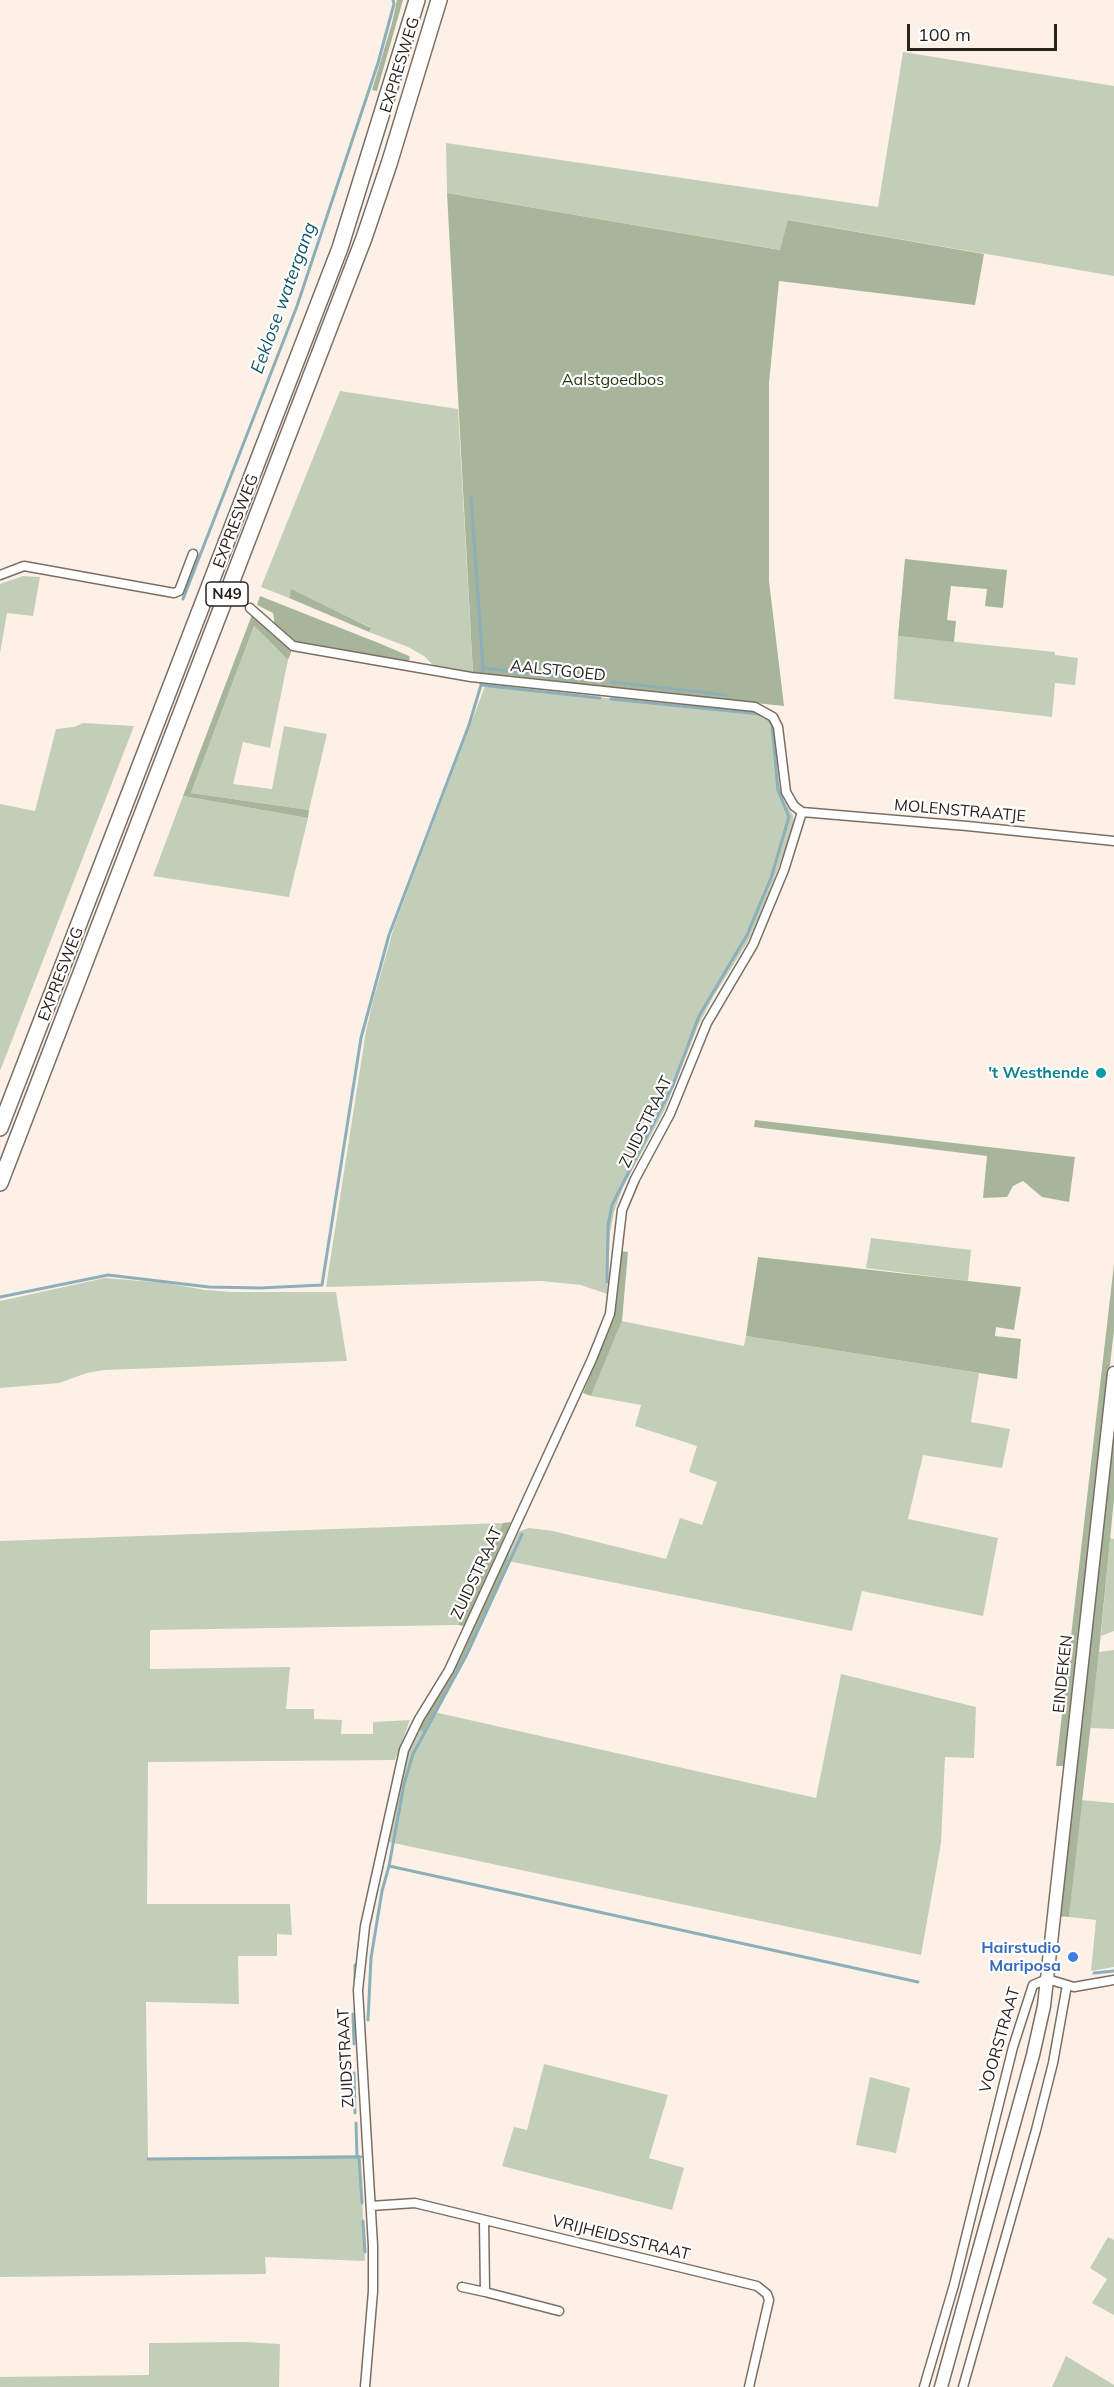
<!DOCTYPE html>
<style>
body{margin:0}
#map{position:relative;width:1114px;height:2387px;overflow:hidden;background:#fdf1e7;font-family:Mulish,sans-serif}
canvas{display:block}
.scale{position:absolute;left:907px;top:24px;width:150px;height:27px;box-sizing:border-box;border:3px solid #29231f;border-top:0;padding-left:8px;font-size:18px;line-height:21px;white-space:nowrap;color:#29231f;-webkit-text-stroke:4px #fff;paint-order:stroke}
</style>
<div id="map">
<canvas width="1114" height="2387"></canvas>
<div class="scale">100 m</div>
</div>
<script>
const c = document.querySelector('canvas').getContext('2d');
c.lineJoin = 'round';
function paint(path, color) { c.fillStyle = color; c.fill(path, 'evenodd'); }
const poly = rows => new Path2D(rows.map(r => 'M' + r).join(''));
function strokePath(path, color, width, dash) { c.strokeStyle = color; c.lineWidth = width; c.lineCap = dash ? 'butt' : 'round'; c.setLineDash(dash || []); c.stroke(path); }
function drawText(font, color, halo, rows, align = 'center') {
  c.font = font + ' Mulish,sans-serif'; c.lineWidth = 4.5; c.setLineDash([]); c.textBaseline = 'middle'; c.strokeStyle = halo; c.fillStyle = color; for (const [text, x, y, turn = 0] of rows) {
    c.save(); c.translate(x, y); c.rotate((+turn || 0) * Math.PI / 180); c.textAlign = isNaN(turn) ? turn : align; if (halo) c.strokeText(text, 0, 0); c.fillText(text, 0, 0); c.restore();
  }
}
const green = poly([
 [903,52,1114,86,1114,276,789,220,781,250,447,193,446,143,878,207],
 [340,391,458,409,473,674,434,666,424,656,408,647,369,632,370,627,291,590,289,598,261,587],
 [23,576,40,577,33,616,7,613,0,653,0,584],
 [254,626,288,660,270,748,243,742,233,784,272,789,284,726,327,734,309,810,191,793],
 [898,636,1055,652,1055,655,1078,658,1075,685,1055,683,1052,717,894,699],
 [485,686,753,713,762,716,768,719,772,731,777,777,783,799,793,815,794,827,759,918,747,943,713,997,698,1026,665,1109,623,1187,614,1212,610,1233,607,1294,581,1285,541,1281,326,1287,366,1031,373,1001,394,927],
 [83,723,134,726,0,1071,0,804,35,811,56,729,74,727],
 [183,796,308,818,289,897,153,876],
 [871,1238,971,1250,968,1281,866,1268],
 [105,1278,166,1283,205,1290,232,1292,336,1292,347,1361,104,1370,87,1373,59,1383,0,1388,0,1301],
 [622,1321,744,1346,746,1336,979,1373,971,1422,1010,1429,1002,1468,923,1455,908,1519,998,1538,983,1616,862,1591,852,1631,508,1561,512,1542,520,1531,529,1528,553,1531,666,1559,680,1518,702,1525,717,1482,689,1472,697,1446,635,1426,641,1405,591,1396],
 [503,1523,458,1625,150,1630,150,1669,290,1667,286,1709,314,1709,314,1719,342,1720,341,1734,373,1734,373,1722,410,1720,395,1760,148,1762,147,1904,290,1904,292,1935,277,1934,277,1956,238,1956,239,2004,146,2002,148,2158,360,2155,365,2261,265,2257,266,2274,0,2277,0,1541],
 [1110,1538,1114,1539,1114,1631,1101,1636],
 [1114,1650,1114,1729,1090,1728,1099,1652],
 [841,1674,976,1707,974,1758,945,1757,941,1843,921,1955,389,1842,408,1753,418,1729,423,1731,434,1712,816,1798],
 [1081,1800,1114,1803,1114,1967,1091,1971,1096,1920,1069,1917],
 [544,2064,668,2095,649,2158,684,2168,672,2210,502,2166,514,2127,527,2130],
 [870,2077,910,2088,896,2153,856,2145],
 [1108,2237,1114,2240,1114,2315,1092,2303,1107,2279,1090,2268],
 [245,2342,280,2344,279,2387,0,2387,0,2377,149,2375,149,2343],
 [1066,2356,1114,2385,1114,2387,1052,2387]
]);
const forest = poly([
 [397,0,403,0,377,91,372,90,392,23],
 [447,193,780,250,788,220,984,254,975,305,779,281,769,383,769,581,784,706,473,674],
 [905,559,1007,570,1003,608,985,606,987,589,951,586,947,620,956,621,954,642,898,636],
 [291,589,371,628,369,632,289,598],
 [260,596,381,644,409,656,410,658,407,663,295,643,275,626,273,613,257,605],
 [253,612,269,632,292,650,288,660,254,626,191,793,309,810,308,818,183,796],
 [755,1120,1075,1157,1069,1202,1042,1197,1023,1181,1013,1186,1007,1197,983,1198,987,1156,754,1127],
 [620,1251,628,1252,622,1321,591,1396,583,1393,613,1320,617,1298],
 [758,1257,1021,1287,1014,1330,996,1327,995,1336,1021,1339,1017,1379,746,1336],
 [1114,1264,1114,1330,1064,1766,1056,1766],
 [1114,1424,1114,1499,1099,1652,1069,1917,1058,1916],
 [511,1522,464,1626,458,1625,503,1523],
 [512,1542,508,1561,466,1659,423,1732,418,1729,460,1658]
]);
const stream = poly([
 [183,599,297,306,378,63,394,4,393,0],
 [483,668,597,681],
 [612,682,726,695],
 [481,685,600,698],
 [611,699,760,714],
 [607,1282,608,1226,612,1205,673,1085,699,1016,747,935,771,878,789,817,778,790,772,725,768,718],
 [0,1297,108,1275,209,1287,260,1288,322,1285,361,1038,389,935,469,725,481,685,483,668,471,497],
 [389,1866,404,1784,413,1754,467,1654,522,1534],
 [1094,1973,1114,1971],
 [355,1980,355,1965],
 [353,2014,354,2044],
 [368,2020,371,1958,382,1891,389,1866,918,1982],
 [354,2073,355,2113],
 [356,2123,357,2157],
 [359,2157,362,2203],
 [148,2159,361,2157],
 [363,2221,365,2252]
]);
const street = poly([
 [0,575,24,566,174,593,179,591,193,554],
 [250,608,293,646,471,677,755,707,773,717,778,727,786,792,794,806,802,812],
 [802,812,967,826,1114,841],
 [371,2206,415,2203,757,2286,767,2294,769,2300,749,2387],
 [462,2287,485,2292,484,2220],
 [485,2292,559,2311],
 [365,2387,373,2291,373,2246,358,1990,365,1926,404,1750,419,1719,449,1670,592,1359,610,1314,622,1210,635,1179,670,1114,707,1023,753,945,784,870,802,812],
 [924,2387,954,2285,1013,2047,1033,1985,1047,1979,1074,1987,1114,1980],
 [963,2387,1036,2130,1053,2063,1067,1985]
]);
const secondary = poly([
 [941,2387,1033,2055,1044,2006,1114,1373]
]);
const highway = poly([
 [0,1128,340,248,417,0],
 [0,1183,364,238,389,164,439,0]
]);
const markers = [
 [1101,1073,6,"#0f9aa8"],
 [1073,1957,6,"#3f7fe0"]
];
const shields = [
 [227,594,42]
];
const shieldNames = [
 ["N49",227,594]
];
const streetNames = [
 ["EXPRESWEG",400,65,-73],
 ["EXPRESWEG",236,521,-69],
 ["AALSTGOED",558,671,6],
 ["MOLENSTRAATJE",960,811,5],
 ["EXPRESWEG",61,974,-69],
 ["ZUIDSTRAAT",646,1122,-64],
 ["ZUIDSTRAAT",477,1573,-65],
 ["EINDEKEN",1063,1674,-84],
 ["VOORSTRAAT",1000,2040,-74],
 ["ZUIDSTRAAT",346,2058,-93],
 ["VRIJHEIDSSTRAAT",621,2238,14]
];
const parkNames = [
 ["Aalstgoedbos",613,380]
];
const cultureNames = [
 ["'t Westhende",1089,1073]
];
const shopNames = [
 ["Hairstudio",1061,1948],
 ["Mariposa",1061,1966]
];
const waterNames = [
 ["Eeklose watergang",284,298,-70]
];
paint(green, '#c3ceb9');
paint(forest, '#a7b69b');
strokePath(stream, '#8cafba', 3);
strokePath(street, '#7b6e63', 11);
strokePath(secondary, '#7b6e63', 15);
strokePath(highway, '#7b6e63', 18);
strokePath(street, '#fff', 8);
strokePath(secondary, '#fff', 12);
strokePath(highway, '#fff', 15);
for (const [x, y, r, color] of markers) { const dot = new Path2D(); dot.arc(x, y, r, 0, 2 * Math.PI); c.fillStyle = color; c.fill(dot); strokePath(dot, '#fff', 2); }
for (const [x, y, w] of shields) { const box = new Path2D(); box.roundRect(x - w / 2, y - 12, w, 24, 4.5); c.fillStyle = '#fff'; c.fill(box); strokePath(box, '#29231f', 1.5); }
drawText('bold 15px', '#29231f', null, shieldNames);
drawText('16px', '#29231f', '#fff', streetNames);
drawText('16px', '#253a0f', '#fff', parkNames);
drawText('bold 16px', '#0d838f', '#fff', cultureNames, 'right');
drawText('bold 16px', '#366cbe', '#fff', shopNames, 'right');
drawText('italic 18px', '#0e5768', '#fff', waterNames);
</script>
